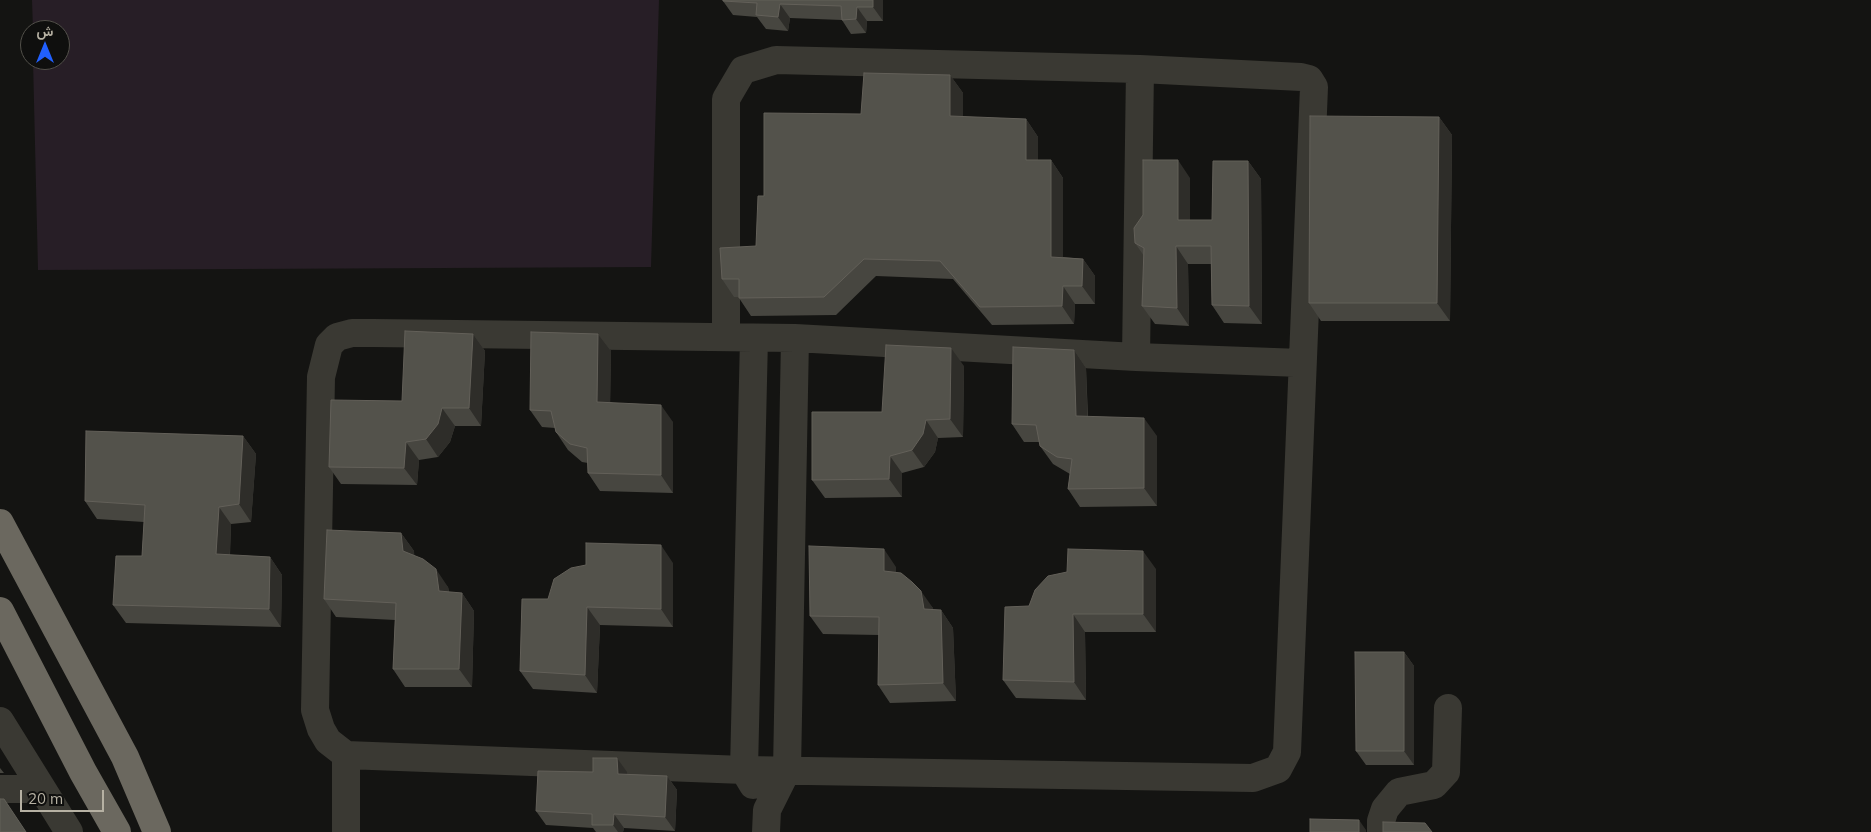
<!DOCTYPE html>
<meta charset="utf-8">
<style>
body{margin:0}
#map{position:relative;width:1871px;height:832px;overflow:hidden;background:#141412;font-family:Mulish,Vazirmatn,sans-serif}
canvas{display:block}
.north{position:absolute;left:20px;top:20px;width:50px;height:50px;box-sizing:border-box;background:#0f0f0e;border:1px solid #52504a;border-radius:50%;rotate:0deg;font-size:14px;font-weight:700;line-height:20px;text-align:center;color:#b6b1a3}
.north::after{content:'';display:block;margin:auto;width:18px;height:22px;background:#2160fe;clip-path:polygon(50% 0,100% 100%,50% 72%,0 100%)}
.scale{position:absolute;left:20px;top:790px;width:84px;height:22px;box-sizing:border-box;border:2px solid #b6b1a3;border-top:0;padding-left:6px;font-size:15px;line-height:18px;white-space:nowrap;color:#b6b1a3;-webkit-text-stroke:4px #0f0f0e;paint-order:stroke}
</style>
<div id="map">
<canvas width="1871" height="832"></canvas>
<div class="north">ش</div>
<div class="scale">20 m</div>
</div>
<script>
const c = document.querySelector('canvas').getContext('2d');
c.lineJoin = 'round';
function paint(path, color) { c.fillStyle = color; c.fill(path, 'evenodd'); }
const poly = rows => new Path2D(rows.map(r => 'M' + r).join(''));
function strokePath(path, color, width, dash) { c.strokeStyle = color; c.lineWidth = width; c.lineCap = dash ? 'butt' : 'round'; c.setLineDash(dash || []); c.stroke(path); }
const green = poly([
 [32,0,659,0,651,267,38,270,33,60,60,60,60,30,33,30]
]);
const minor = poly([
 [726,336,726,99,743,70,776,60,1140,69,1301,77,1309,79,1314,87,1287,752,1278,769,1253,778,744,770,346,755,328,741,321,729,315,710,321,377,329,345,337,337,352,333,373,333,795,338,1136,357,1301,363],
 [1136,357,1140,69],
 [0,721,69,832],
 [753,785,744,770,754,338],
 [0,789,41,789],
 [346,832,346,755],
 [766,832,767,810,787,770,795,338],
 [1381,832,1381,821,1385,809,1399,792,1434,785,1446,772,1448,708]
]);
const highway = poly([
 [0,523,125,757,157,832],
 [0,611,83,772,117,832]
]);
const wall = poly([
 [883,0,883,21,867,21,866,33,851,34,842,20,790,18,788,31,766,29,757,17,733,15,723,1],
 [950,75,963,93,963,117,1026,119,1038,137,1038,160,1051,160,1063,178,1063,257,1083,259,1095,276,1095,304,1075,304,1074,324,992,325,953,279,876,276,836,315,751,316,739,298,739,297,734,297,722,279,756,246,764,196,861,114],
 [1439,117,1452,135,1450,321,1321,321,1309,303],
 [1248,161,1261,179,1262,324,1224,323,1212,305,1211,264,1188,264,1189,326,1155,324,1142,306,1144,256,1135,243,1190,178,1190,220,1212,220],
 [473,334,485,351,481,426,455,426,450,442,438,457,419,460,417,485,341,484,329,467,402,401],
 [598,334,611,351,610,402,673,422,673,493,600,491,588,473,588,463,582,462,568,450,556,432,555,428,542,427,530,410],
 [1074,350,1086,368,1088,417,1157,436,1157,506,1080,507,1068,489,1070,474,1053,464,1040,446,1040,442,1024,442,1012,424],
 [964,366,963,437,938,438,935,452,924,467,902,473,902,497,825,498,812,480,882,412],
 [243,436,256,454,251,522,231,524,230,555,270,557,282,575,281,627,126,623,113,605,142,556,144,522,97,519,85,501],
 [401,533,414,551,414,556,448,587,449,592,462,593,474,611,472,687,405,687,393,669,395,620,336,617,324,599],
 [673,563,673,627,600,625,597,693,533,689,520,671,548,599],
 [896,567,896,573,933,608,933,610,941,610,953,628,956,701,890,703,878,685,879,635,823,634,810,616],
 [1156,569,1156,632,1085,632,1086,700,1016,698,1003,680,1029,606],
 [1404,652,1414,666,1414,765,1366,765,1356,751],
 [0,768,4,773,0,773],
 [593,772,627,772,627,774,667,776,677,790,675,831,624,828,623,832,596,832,593,828,546,825,536,811]
]);
const shadedWall = poly([
 [873,0,883,0,883,21,873,7],
 [780,4,790,18,788,31,778,17],
 [857,7,867,21,866,33,856,19],
 [950,75,963,93,963,134,950,116],
 [1439,117,1452,135,1450,321,1437,303],
 [1026,119,1038,137,1038,178,1026,160],
 [1051,160,1063,178,1063,274,1051,257],
 [1178,160,1190,178,1190,238,1178,220],
 [1248,161,1261,179,1262,324,1249,306],
 [1176,246,1188,264,1189,326,1177,308],
 [1083,259,1095,276,1095,304,1082,286],
 [1063,286,1075,304,1074,324,1062,306],
 [473,334,485,351,481,426,469,408],
 [598,334,611,351,610,420,597,402],
 [951,348,964,366,963,437,950,419],
 [1074,350,1086,368,1088,434,1076,416],
 [661,405,673,422,673,493,661,475],
 [442,408,455,426,450,442,438,457,426,439],
 [1144,418,1157,436,1157,506,1144,488],
 [926,420,938,438,935,452,924,467,912,450],
 [243,436,256,454,251,522,239,504],
 [406,442,419,460,417,485,404,468],
 [890,456,902,473,902,497,889,479],
 [219,507,231,524,229,572,216,554],
 [401,533,414,551,416,569,403,551],
 [661,545,673,563,673,627,661,609],
 [884,549,896,567,896,588,884,571],
 [1143,551,1156,569,1156,632,1143,614],
 [270,557,282,575,281,627,269,609],
 [436,569,448,587,452,608,439,591],
 [921,591,933,608,936,627,924,609],
 [462,593,474,611,472,687,459,669],
 [587,607,600,625,597,693,585,675],
 [941,610,953,628,956,701,943,683],
 [1073,614,1085,632,1086,700,1074,682],
 [1404,652,1414,666,1414,765,1404,751],
 [617,758,627,772,628,788,618,774],
 [667,776,677,790,675,831,665,817],
 [614,814,624,828,623,832,618,832,613,825],
 [1359,820,1366,830,1366,832,1359,832]
]);
const building = poly([
 [723,0,873,0,873,7,857,7,856,19,842,20,841,6,780,4,778,17,756,15,757,3,723,1,723,0],
 [864,73,950,75,950,116,1026,119,1026,160,1051,160,1051,257,1083,259,1082,286,1063,286,1062,306,980,307,940,261,864,259,824,297,739,298,739,279,722,279,720,248,756,246,758,196,764,196,764,113,861,114,864,73],
 [1310,116,1439,117,1437,303,1309,303,1310,116],
 [1143,160,1178,160,1178,220,1212,220,1213,161,1248,161,1249,306,1212,305,1211,246,1176,246,1177,308,1142,306,1144,248,1135,243,1134,228,1143,215,1143,160],
 [405,331,473,334,469,408,442,408,438,424,426,439,406,442,404,468,329,467,331,400,402,401,405,331],
 [531,332,598,334,597,402,661,405,661,475,588,473,587,448,570,444,556,432,551,411,530,410,531,332],
 [886,345,951,348,950,419,926,420,923,434,912,450,890,456,889,479,812,480,812,412,882,412,886,345],
 [1013,347,1074,350,1076,416,1144,418,1144,488,1068,489,1072,459,1057,457,1040,446,1036,425,1012,424,1013,347],
 [86,431,243,436,239,504,219,507,216,554,270,557,269,609,113,605,116,556,142,556,145,505,85,501,86,431],
 [327,530,401,533,403,551,423,559,436,569,439,591,462,593,459,669,393,669,396,603,324,599,327,530],
 [586,543,661,545,661,609,587,607,585,675,520,671,522,599,548,599,554,579,571,568,586,565,586,543],
 [809,546,884,549,884,571,901,573,912,582,921,591,924,609,941,610,943,683,878,685,879,617,810,616,809,546],
 [1068,549,1143,551,1143,614,1073,614,1074,682,1003,680,1005,607,1029,606,1035,590,1048,576,1067,572,1068,549],
 [1355,652,1404,652,1404,751,1356,751,1355,652],
 [593,758,617,758,618,774,667,776,665,817,614,814,613,825,592,825,592,814,536,811,538,771,593,772,593,758],
 [0,799,4,799,26,832,0,832,0,799],
 [1310,819,1359,820,1359,832,1310,832,1310,819],
 [1383,822,1425,823,1432,832,1383,832,1383,822]
]);
paint(green, '#271e26');
strokePath(minor, '#3a3933', 28);
strokePath(highway, '#6b685f', 28);
paint(wall, '#474640');
paint(shadedWall, '#2e2d29');
paint(building, '#53524b');
strokePath(building, '#636059', 1);
</script>
